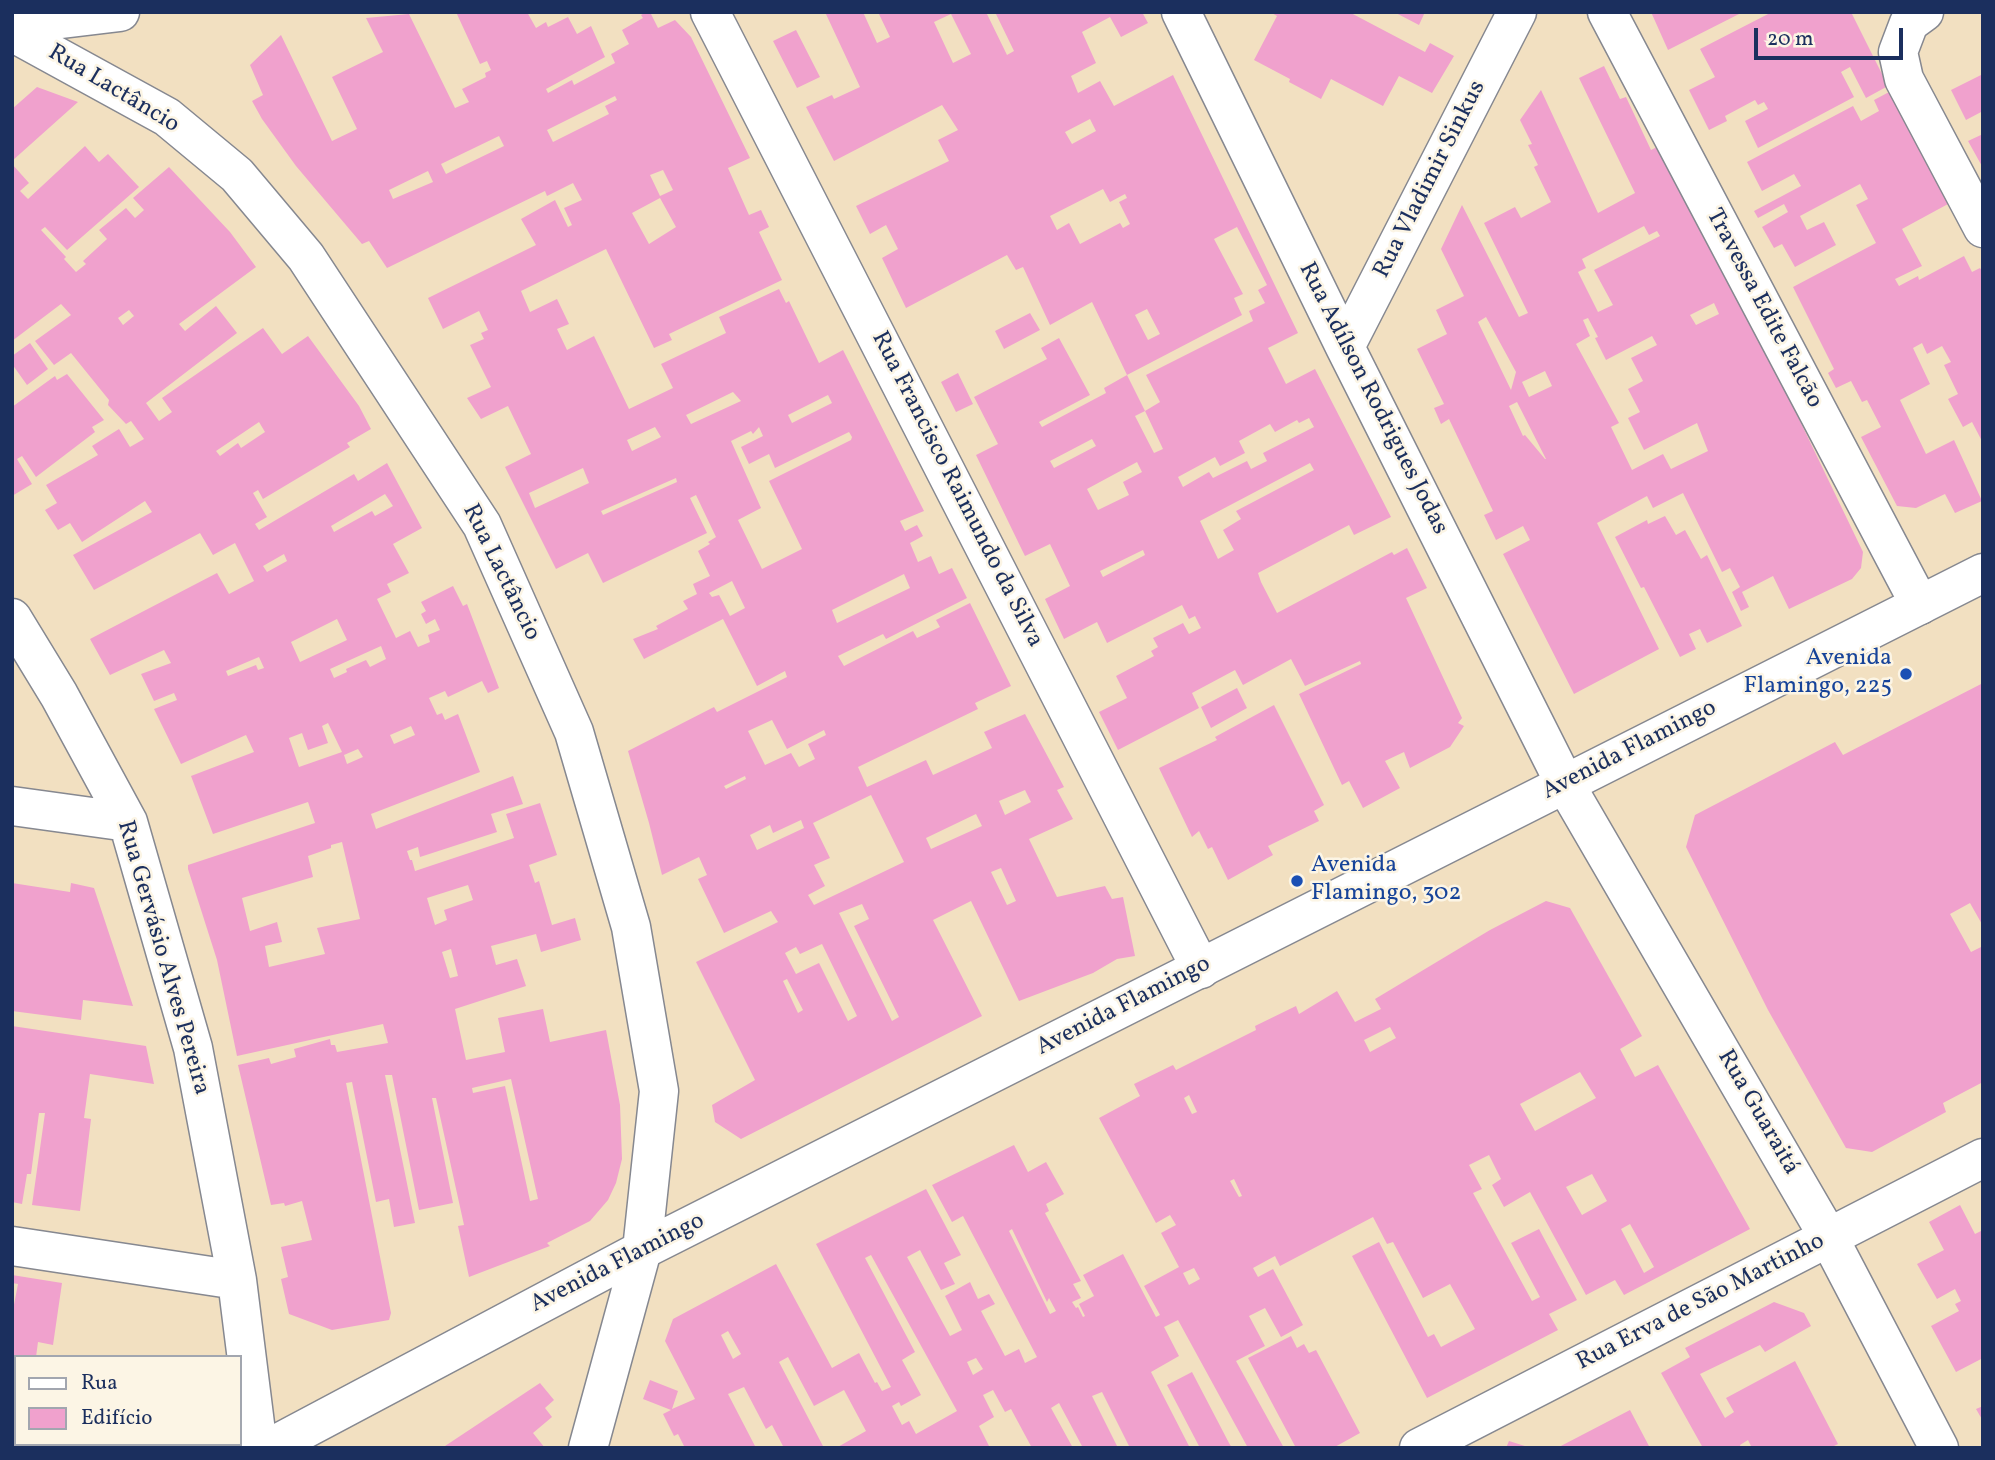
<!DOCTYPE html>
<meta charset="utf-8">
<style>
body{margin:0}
#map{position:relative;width:1995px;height:1460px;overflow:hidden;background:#f2e0c1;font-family:Vollkorn,serif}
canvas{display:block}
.frame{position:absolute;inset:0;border:14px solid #1b2f5e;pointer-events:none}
.legend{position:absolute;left:14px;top:1355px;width:228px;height:91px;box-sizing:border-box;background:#fcf5e5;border:2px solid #a2a6af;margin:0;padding:9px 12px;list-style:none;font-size:21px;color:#1b2f5e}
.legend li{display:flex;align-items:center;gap:14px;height:35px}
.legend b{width:35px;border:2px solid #a2a6af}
.scale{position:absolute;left:1754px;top:28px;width:149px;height:32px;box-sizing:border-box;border:4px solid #1b2f5e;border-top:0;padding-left:9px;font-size:21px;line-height:24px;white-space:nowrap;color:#1b2f5e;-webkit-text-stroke:5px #fcf5e5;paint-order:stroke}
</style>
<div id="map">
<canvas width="1995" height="1460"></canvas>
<div class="frame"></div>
<ul class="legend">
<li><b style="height:9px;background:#fff"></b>Rua</li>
<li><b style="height:19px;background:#f0a1cd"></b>Edifício</li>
</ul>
<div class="scale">20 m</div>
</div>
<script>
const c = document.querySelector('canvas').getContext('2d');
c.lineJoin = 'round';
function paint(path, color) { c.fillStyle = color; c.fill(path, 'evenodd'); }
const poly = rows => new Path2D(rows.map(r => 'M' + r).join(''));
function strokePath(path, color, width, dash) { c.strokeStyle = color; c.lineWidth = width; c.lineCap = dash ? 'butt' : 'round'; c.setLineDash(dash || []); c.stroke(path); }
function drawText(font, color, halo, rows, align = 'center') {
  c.font = font + ' Vollkorn,serif'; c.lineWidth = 5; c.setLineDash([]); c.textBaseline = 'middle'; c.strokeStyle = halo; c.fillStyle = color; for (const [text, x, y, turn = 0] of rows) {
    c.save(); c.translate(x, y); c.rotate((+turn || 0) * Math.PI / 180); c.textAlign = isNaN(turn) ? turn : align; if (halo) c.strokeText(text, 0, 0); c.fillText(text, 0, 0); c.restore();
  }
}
const building = poly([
 [456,12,527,12,536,28,546,22,548,27,568,17,577,34,591,26,605,57,546,89,548,93,572,80,574,85,615,63,611,54,629,44,622,30,643,18,641,15,646,12,650,12,658,28,675,20,691,37,750,158,728,168,749,215,761,210,769,227,759,232,782,280,669,334,672,340,654,348,606,249,521,291,530,312,557,299,569,324,557,329,567,350,594,336,629,409,673,388,661,364,726,333,719,317,779,289,786,303,789,301,819,363,843,350,924,511,900,521,905,531,917,525,923,536,910,543,918,562,931,556,939,574,952,568,967,598,886,639,883,634,838,656,844,666,913,631,917,638,940,627,936,620,970,603,1011,686,975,703,978,709,858,767,867,787,926,760,933,775,992,748,984,732,1025,714,1064,787,1057,790,1073,819,1029,839,1057,897,1105,886,1112,899,1123,897,1135,956,1117,959,1093,973,1019,1001,971,901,933,920,982,1016,741,1139,715,1122,712,1105,755,1080,696,962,778,922,771,911,724,933,698,879,707,875,699,857,662,875,649,823,628,751,714,707,717,712,787,677,785,671,757,686,723,619,644,659,633,639,658,629,656,626,688,609,683,601,697,594,693,584,710,576,698,551,710,544,708,542,716,537,696,495,690,498,707,533,603,583,588,553,556,569,505,467,531,454,508,406,481,419,467,398,491,387,470,345,484,339,481,333,488,330,479,311,443,329,428,298,536,245,521,219,555,200,568,227,572,225,564,208,582,200,573,183,547,196,545,191,387,268,369,241,362,244,296,166,262,119,252,101,263,95,250,65,281,35,332,141,357,129,332,77,383,52,366,18,409,14,455,108,469,102,462,89,486,77,485,73,491,70,487,61,480,64],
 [615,96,617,100,605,106,609,114,553,142,547,130],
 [499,136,504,146,446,174,441,164],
 [663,170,673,190,660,196,650,175],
 [428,171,433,182,393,199,389,190],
 [660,198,676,227,649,244,632,213],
 [733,392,741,401,691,424,686,415],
 [828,395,832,403,792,423,788,415],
 [655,427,661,437,632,451,627,440],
 [759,427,763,436,741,447,749,464,769,454,775,468,849,432,852,437,851,440,769,481,802,549,762,569,738,520,761,508,731,441,751,431,753,434],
 [583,468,589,483,535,508,529,493],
 [676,478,677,482,603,515,601,511],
 [904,574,910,588,837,623,832,610],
 [732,581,745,608,730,616,719,595,712,597,709,593],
 [772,720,787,749,824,730,826,735,808,744,815,759,799,767,791,753,765,765,748,731],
 [745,776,746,779,726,789,724,786],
 [1025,790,1031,802,1005,815,999,801],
 [871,795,904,862,814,905,808,895,825,886,814,865,830,858,813,823],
 [976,814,982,826,931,849,926,838],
 [801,820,804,828,757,850,750,835,770,825,773,833],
 [1001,868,1016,901,1007,905,991,872],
 [862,904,869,919,854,926,899,1017,892,1021,839,913],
 [822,944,857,1016,848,1021,819,963,796,974,785,953,796,947,800,954],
 [787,979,803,1010,798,1013,783,981],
 [825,12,863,12,877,43,890,37,878,12,986,12,1007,55,1014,51,995,12,1142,12,1148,23,1121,37,1110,17,1082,32,1096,63,1071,76,1078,93,1100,81,1114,106,1173,75,1298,333,1268,348,1286,384,1315,369,1391,517,1354,535,1349,525,1258,573,1261,582,1277,613,1392,552,1394,555,1407,548,1427,588,1406,598,1462,718,1458,723,1464,726,1450,747,1410,768,1404,752,1385,761,1400,788,1363,808,1349,781,1342,785,1299,694,1361,664,1360,661,1305,686,1291,659,1243,685,1235,670,1192,693,1199,708,1118,750,1099,712,1127,698,1116,676,1154,656,1151,651,1158,647,1153,638,1183,623,1189,634,1201,628,1195,616,1189,619,1182,605,1107,643,1097,622,1064,639,1045,599,1070,586,1050,544,1025,556,1022,550,976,455,998,444,974,397,1047,359,1041,348,1059,338,1090,395,1039,422,1042,427,1106,393,1104,388,1127,375,1145,411,1135,416,1154,453,1163,449,1145,411,1160,402,1146,375,1253,321,1249,311,1265,303,1258,290,1267,285,1237,227,1214,239,1243,294,1234,298,1242,315,1127,375,1092,302,1050,325,1023,267,1016,270,1007,255,906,308,882,258,898,249,886,225,870,234,856,206,949,161,938,140,958,130,942,105,834,161,806,107,832,95,834,99,860,87],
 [951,14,971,54,953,63,934,22],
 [1090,119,1096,131,1072,144,1065,132],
 [1103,189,1110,202,1125,194,1127,198,1119,202,1130,224,1123,228,1120,223,1080,244,1069,223,1057,230,1050,216],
 [1147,309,1160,334,1148,340,1135,315],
 [1309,418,1314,427,1263,453,1267,461,1251,469,1247,461,1213,478,1209,472,1183,487,1178,477,1215,457,1220,466,1245,453,1239,441,1270,424,1275,432,1297,420,1299,423],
 [1092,439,1096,446,1054,468,1050,461],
 [1137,462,1142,472,1123,482,1129,495,1098,510,1087,489],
 [1310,463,1314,470,1236,511,1241,519,1223,530,1234,550,1218,559,1200,521],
 [1143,550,1145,555,1103,577,1100,571],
 [1270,12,1349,12,1425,52,1430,43,1454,56,1432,93,1399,76,1383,106,1331,79,1321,99,1289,82,1290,79,1254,60,1277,16],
 [1394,12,1425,12,1419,25],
 [1651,12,1743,12,1668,50],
 [1772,12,1851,12,1888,86,1866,98,1850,67,1841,72,1854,97,1758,148,1745,121,1768,109,1764,102,1758,105,1755,100,1725,116,1727,121,1709,130,1689,90,1715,77,1700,49],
 [796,30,820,77,797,88,773,41],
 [1604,66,1620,99,1626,97,1651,150,1661,145,1787,394,1863,552,1861,568,1852,579,1789,609,1773,576,1742,592,1749,607,1741,611,1732,592,1740,587,1730,568,1722,572,1683,493,1653,508,1647,496,1597,523,1659,649,1574,694,1503,554,1530,540,1523,526,1496,540,1484,515,1493,511,1449,419,1441,424,1434,408,1444,404,1417,349,1447,334,1436,310,1464,296,1441,249,1462,205,1519,317,1528,313,1484,223,1515,207,1521,218,1551,202,1534,167,1538,165,1528,145,1532,144,1520,120,1541,90,1598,213,1635,193,1579,78],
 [1644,226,1649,235,1657,231,1660,236,1594,270,1613,305,1598,312,1578,272,1586,268,1582,259],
 [1714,303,1719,314,1696,325,1690,315],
 [1486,317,1516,372,1511,390,1478,322],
 [1588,318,1598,337,1595,338,1606,360,1652,336,1657,345,1631,358,1643,381,1628,389,1640,412,1628,418,1644,450,1697,423,1708,451,1671,469,1663,454,1632,470,1611,427,1619,423,1576,344,1590,336,1583,320],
 [1545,371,1552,386,1529,397,1522,382],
 [1517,402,1546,459,1545,459,1525,435,1523,436,1509,406],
 [1983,74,1983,111,1966,120,1951,90],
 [37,87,78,102,12,161,12,109],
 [1891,91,1948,204,1902,229,1922,266,1895,279,1899,286,1918,276,1919,280,1964,256,1972,272,1980,268,1983,273,1983,443,1972,422,1963,427,1948,399,1958,394,1944,365,1951,362,1942,346,1927,354,1922,343,1913,348,1930,384,1900,400,1926,454,1954,440,1982,501,1955,513,1945,494,1916,508,1897,506,1861,437,1881,427,1867,400,1862,402,1851,381,1836,388,1828,373,1834,369,1793,287,1876,243,1856,205,1868,199,1860,184,1800,216,1807,230,1824,222,1836,245,1795,267,1782,244,1774,248,1762,227,1788,212,1784,204,1758,218,1754,211,1801,186,1794,174,1762,191,1747,162,1853,106,1861,121,1879,111,1874,100],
 [1983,134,1983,168,1968,141],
 [85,146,99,162,108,154,139,187,67,250,45,227,41,230,66,257,64,259,76,272,86,264,83,261,107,239,99,230,126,208,135,218,144,210,133,198,169,167,230,232,256,267,179,324,185,331,216,306,237,333,146,403,159,421,172,412,162,398,263,328,282,354,308,336,359,406,371,429,347,443,350,447,263,499,258,490,253,493,267,517,255,524,259,530,354,474,358,481,387,463,422,528,393,544,409,573,387,584,391,592,377,599,396,638,410,631,418,647,430,642,428,635,440,630,435,619,426,624,421,614,426,611,421,602,453,586,463,606,467,604,499,688,488,693,482,681,448,697,445,691,429,698,437,715,442,713,445,720,458,714,480,772,371,814,376,829,513,776,523,804,491,814,497,832,420,857,418,847,407,851,410,860,412,860,415,871,514,838,506,814,540,803,557,855,529,865,535,883,539,881,552,925,575,918,581,940,541,952,536,934,491,946,496,965,517,959,526,986,455,1009,466,1060,505,1052,498,1018,543,1009,550,1042,606,1030,620,1105,622,1159,616,1183,608,1200,590,1221,547,1243,550,1246,469,1277,458,1226,464,1225,436,1098,432,1098,453,1203,419,1210,392,1075,385,1075,415,1223,394,1227,389,1199,376,1202,352,1082,346,1083,391,1313,389,1320,332,1330,289,1314,281,1279,288,1277,281,1247,312,1240,302,1201,285,1206,284,1203,271,1205,238,1065,269,1058,271,1064,296,1057,294,1049,330,1039,331,1045,335,1045,337,1052,388,1043,383,1024,237,1056,217,960,188,869,188,865,315,823,308,802,213,834,191,776,254,752,246,735,181,764,154,709,177,700,174,693,154,701,141,674,171,663,164,650,110,675,90,639,217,573,229,594,254,581,235,543,213,555,200,533,94,590,73,555,152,512,145,501,82,542,70,523,58,530,45,510,57,503,46,485,98,455,92,446,119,429,130,447,144,439,131,421,126,424,108,405,109,400,71,353,54,365,35,341,71,315,61,304,12,341,12,164,29,183,20,191,28,199],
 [129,310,134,316,123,325,118,318],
 [259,422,265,432,241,448,238,443,220,456,216,451],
 [385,494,393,506,375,516,372,511,334,532,331,526],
 [284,554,287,561,267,572,263,566],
 [337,619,347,640,300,662,291,642],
 [381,646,386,659,370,667,366,660,346,669,347,672,334,678,330,669],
 [259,657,264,668,258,670,256,665,228,676,226,671],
 [328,723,342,752,299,767,289,738,302,733,308,750,328,743,322,726],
 [411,726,415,735,394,744,390,735],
 [358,749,363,757,347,764,344,755],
 [342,842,360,919,317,928,325,954,269,967,265,946,282,942,277,922,250,931,242,898,313,877,308,856,331,848,331,845],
 [468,885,473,900,444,910,447,920,435,925,427,898],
 [451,949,458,976,450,978,442,952],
 [511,1079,538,1199,530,1201,505,1086,473,1093,472,1088],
 [1030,313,1040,330,1004,349,995,331],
 [30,343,48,369,27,385,12,364,12,356],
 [958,373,973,404,956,412,941,382],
 [67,374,104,420,92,427,95,432,36,477,22,456,17,459,32,484,12,496,12,407,55,376,57,380],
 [1665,516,1676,535,1685,530,1701,559,1707,555,1742,626,1707,643,1700,629,1689,634,1696,649,1680,657,1644,587,1641,588,1615,537,1647,520,1648,524],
 [1983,683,1983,926,1970,903,1950,914,1971,952,1983,946,1983,1082,1943,1103,1946,1112,1872,1152,1846,1148,1768,1010,1686,847,1695,815,1835,742,1843,755],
 [1237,688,1247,708,1211,728,1201,707],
 [1274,705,1324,805,1314,811,1319,821,1268,846,1273,855,1228,880,1212,847,1208,849,1199,831,1192,837,1159,768,1217,740,1215,737],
 [12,883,70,892,71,883,94,888,133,1006,83,1000,81,1020,12,1011],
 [1546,901,1570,908,1642,1036,1620,1049,1635,1077,1658,1065,1750,1229,1624,1295,1615,1280,1586,1295,1530,1192,1504,1207,1492,1185,1501,1179,1489,1155,1469,1165,1482,1189,1473,1193,1532,1301,1540,1297,1511,1243,1539,1229,1577,1300,1549,1314,1558,1330,1427,1398,1352,1256,1379,1242,1428,1337,1434,1334,1441,1347,1475,1329,1450,1284,1423,1298,1393,1242,1387,1244,1373,1217,1280,1266,1275,1256,1253,1268,1258,1277,1273,1269,1303,1325,1281,1337,1265,1308,1249,1316,1265,1346,1236,1361,1284,1448,1248,1448,1178,1320,1164,1327,1179,1356,1151,1372,1190,1448,1130,1448,1102,1392,1092,1396,1118,1448,1083,1448,1059,1403,1051,1408,1073,1448,1032,1448,1011,1409,1005,1412,993,1390,983,1395,994,1417,979,1426,990,1448,836,1448,866,1431,844,1390,814,1406,788,1357,779,1362,824,1448,784,1448,772,1425,766,1429,744,1387,728,1394,756,1448,685,1448,678,1434,674,1436,663,1414,671,1410,643,1399,650,1380,678,1391,672,1409,695,1399,665,1341,673,1319,776,1264,832,1368,859,1353,875,1383,877,1382,882,1391,891,1387,816,1244,926,1189,961,1255,944,1263,955,1284,941,1290,920,1250,907,1257,950,1336,962,1330,945,1296,970,1282,978,1299,989,1294,995,1304,981,1311,1005,1356,1019,1349,1025,1363,1037,1357,963,1216,952,1222,932,1185,1014,1145,1028,1172,1046,1162,1064,1194,1046,1204,1049,1211,1045,1213,1081,1281,1073,1284,1081,1298,1072,1302,1076,1308,1078,1307,1083,1317,1085,1316,1079,1304,1094,1296,1083,1275,1123,1254,1156,1317,1160,1315,1144,1286,1179,1267,1161,1233,1176,1225,1170,1215,1156,1223,1099,1118,1140,1096,1134,1084,1173,1065,1176,1070,1256,1030,1255,1026,1296,1006,1299,1014,1337,991,1355,1022,1381,1009,1375,999,1490,930],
 [1390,1027,1396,1038,1370,1052,1364,1040],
 [1580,1072,1596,1098,1535,1131,1520,1104],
 [1189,1095,1197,1112,1192,1114,1184,1098],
 [1592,1174,1607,1201,1582,1215,1566,1187],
 [1234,1179,1242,1196,1239,1197,1230,1181],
 [1630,1224,1654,1267,1644,1273,1621,1229],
 [1012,1229,1047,1302,1049,1298,1056,1311,1050,1314,1009,1231],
 [871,1255,957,1411,916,1434,909,1421,902,1425,892,1406,899,1402,901,1406,921,1395,902,1360,915,1352,865,1258],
 [1194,1268,1200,1279,1189,1285,1183,1273],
 [728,1331,741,1354,733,1359,721,1335],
 [976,1358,983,1369,973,1375,967,1362],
 [12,1026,146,1046,154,1084,90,1074,84,1118,91,1119,80,1211,32,1205,45,1113,39,1113,31,1174,27,1174,22,1204,12,1202],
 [1960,1205,1975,1234,1983,1230,1983,1358,1956,1372,1931,1326,1959,1311,1955,1304,1961,1301,1955,1289,1937,1299,1917,1264,1944,1250,1929,1222],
 [12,1275,62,1283,53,1345,38,1342,36,1357,16,1357,16,1444,152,1444,145,1448,12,1448,12,1315,18,1284,12,1283],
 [1774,1302,1804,1313,1811,1326,1765,1352,1760,1345,1700,1374,1725,1418,1734,1412,1726,1398,1795,1361,1838,1444,1830,1448,1752,1448,1748,1440,1740,1445,1741,1448,1703,1448,1661,1373,1690,1357,1685,1348],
 [1291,1336,1297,1348,1304,1344,1309,1353,1316,1350,1360,1433,1333,1448,1296,1448,1248,1358],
 [1192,1372,1229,1443,1232,1448,1200,1448,1167,1385],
 [540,1383,554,1400,545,1408,552,1417,533,1433,545,1448,442,1448],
 [1983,1406,1983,1421,1976,1409],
 [1630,1410,1650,1448,1557,1448],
 [1509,1441,1528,1447,1528,1448,1506,1448]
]);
const street = poly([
 [710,12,1201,969],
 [1181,12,1345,347,1565,784],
 [1607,12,1920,605],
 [1924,12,1909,23,1898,52,1904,79,1983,228],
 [12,25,120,12],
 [1345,347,1517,12],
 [12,618,59,695,128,822,193,1048,237,1280,258,1448],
 [12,806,128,822],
 [12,1246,237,1280],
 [588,1448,642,1250],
 [1419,1448,1983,1158]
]);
const secondary = poly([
 [12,32,167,117,237,175,306,257,482,525,574,732,631,927,659,1091,642,1250],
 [1565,784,1829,1238,1939,1448],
 [269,1448,642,1250,1983,573]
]);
const markers = [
 [1906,674,7,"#1a4fb4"],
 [1297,881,7,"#1a4fb4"]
];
const streetNames = [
 ["Rua Lactâncio",113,90,31],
 ["Rua Vladimir Sinkus",1431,180,-63],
 ["Travessa Edite Falcão",1763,309,62],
 ["Rua Adílson Rodrigues Jodas",1372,399,63],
 ["Rua Francisco Raimundo da Silva",956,490,63],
 ["Rua Lactâncio",500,573,64],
 ["Avenida Flamingo",1630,751,-27],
 ["Rua Gervásio Alves Pereira",162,958,74],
 ["Avenida Flamingo",1124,1007,-27],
 ["Rua Guaraitá",1757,1113,60],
 ["Avenida Flamingo",618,1264,-27],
 ["Rua Erva de São Martinho",1701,1303,-27]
];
const transitNames = [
 ["Avenida",1892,660],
 ["Flamingo, 225",1892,688],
 ["Avenida",1311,867,"left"],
 ["Flamingo, 302",1311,895,"left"]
];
paint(building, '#f0a1cd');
strokePath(street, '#868890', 41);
strokePath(secondary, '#868890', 41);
strokePath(street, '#fff', 38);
strokePath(secondary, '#fff', 38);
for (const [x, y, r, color] of markers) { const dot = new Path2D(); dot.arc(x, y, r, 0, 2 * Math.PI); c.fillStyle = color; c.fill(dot); strokePath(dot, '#fcf5e5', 2.5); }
drawText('24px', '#1b2f5e', '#fcf5e5', streetNames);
drawText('24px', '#164399', '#fcf5e5', transitNames, 'right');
</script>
